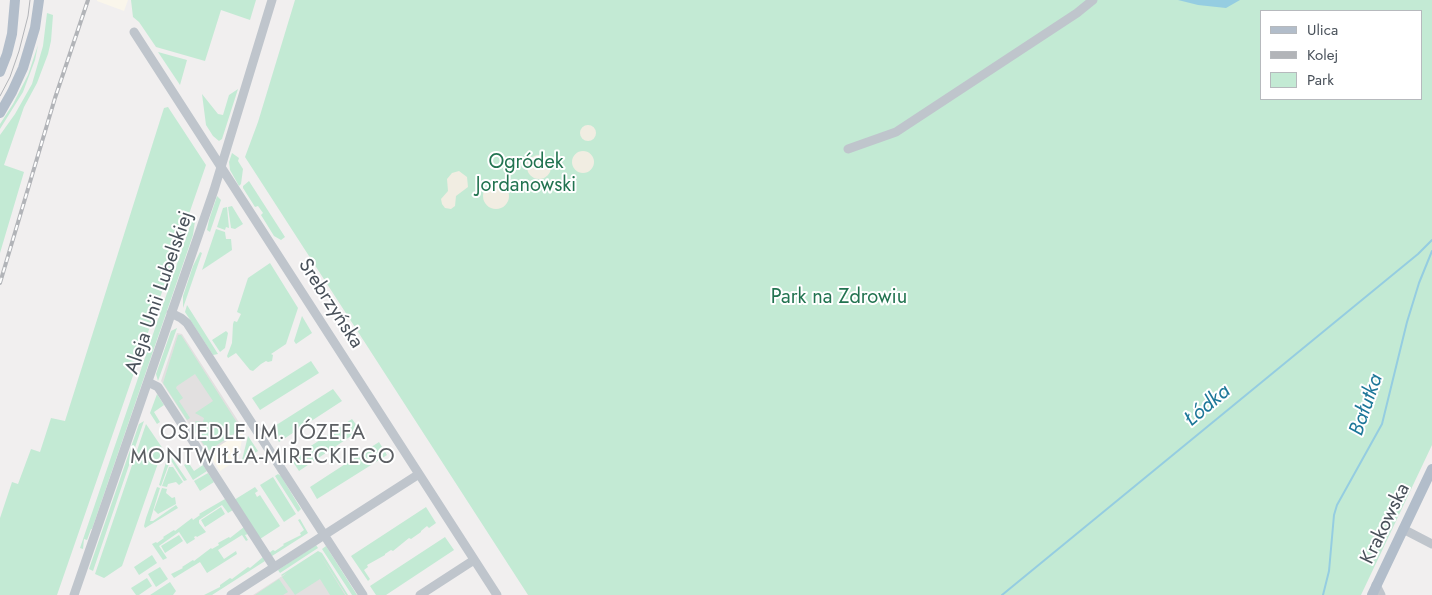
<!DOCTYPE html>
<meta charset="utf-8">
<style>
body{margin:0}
#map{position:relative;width:1432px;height:595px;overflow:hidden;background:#f1efef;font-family:Jost,sans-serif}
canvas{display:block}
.legend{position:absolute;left:1260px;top:10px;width:162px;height:90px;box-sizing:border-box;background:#fff;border:1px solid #b6b9bd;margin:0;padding:6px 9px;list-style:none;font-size:15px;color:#49515a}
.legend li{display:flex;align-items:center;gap:10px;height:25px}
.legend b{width:25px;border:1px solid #b6b9bd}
</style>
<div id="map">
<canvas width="1432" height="595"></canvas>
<ul class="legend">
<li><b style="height:6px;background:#b2bdca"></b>Ulica</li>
<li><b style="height:6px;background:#b2b4b8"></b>Kolej</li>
<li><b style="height:14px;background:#c3ead4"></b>Park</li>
</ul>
</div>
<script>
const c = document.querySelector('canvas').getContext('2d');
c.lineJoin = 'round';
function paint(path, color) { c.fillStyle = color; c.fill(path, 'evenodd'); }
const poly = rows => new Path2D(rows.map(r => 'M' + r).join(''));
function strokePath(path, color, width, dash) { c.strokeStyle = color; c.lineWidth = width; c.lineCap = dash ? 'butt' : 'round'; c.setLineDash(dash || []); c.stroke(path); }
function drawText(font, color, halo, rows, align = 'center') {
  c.font = font + ' Jost,sans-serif'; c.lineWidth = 4; c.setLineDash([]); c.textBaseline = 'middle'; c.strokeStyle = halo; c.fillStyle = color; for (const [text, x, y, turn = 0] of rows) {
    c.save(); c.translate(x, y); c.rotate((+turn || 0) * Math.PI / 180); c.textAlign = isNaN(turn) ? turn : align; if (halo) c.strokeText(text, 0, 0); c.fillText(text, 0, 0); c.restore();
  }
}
const commercial = poly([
 [97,0,128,0,124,11,97,1],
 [244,430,238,459,220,471,208,453]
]);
const education = poly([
 [177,333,182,334,244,430,208,453,161,381],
 [319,552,346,595,253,595]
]);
const green = poly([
 [131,0,256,0,250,20,221,10,205,61,156,47,139,22,133,17],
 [295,0,1432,0,1432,445,1361,595,528,595,245,157,258,122],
 [1261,11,1421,11,1421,99,1261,99],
 [47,13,53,15,51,41,48,54,37,83,24,107,4,165,24,172,0,253,0,135,15,114,32,84,43,46],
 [38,45,35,60,23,92,0,129,0,124,13,104,28,75],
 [158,52,187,60,180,85],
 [238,89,222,139,219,141,213,136,206,125,202,94,218,114,223,115,229,95],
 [168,107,206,165,57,595,0,595,0,518,12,482,18,484,31,449,40,452,51,418,65,421,163,111,164,108],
 [232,153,239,158,238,161,243,169,241,184,239,186,230,170,229,162],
 [249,181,285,237,281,240,274,236,261,215,263,213,258,206,255,207,243,188,243,186],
 [217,196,221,200,210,232,207,230,209,220],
 [232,206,243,224,235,229,231,228,228,207],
 [227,207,229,228,226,227,225,230,217,227,223,208],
 [192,220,195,221,193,235,92,529,91,529,87,540,84,539,83,549,80,548],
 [216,229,225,232,226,239,231,239,232,250,202,270],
 [200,252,202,253,183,308,183,296,193,266],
 [270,263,298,308,286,344,271,354,273,355,272,361,268,362,266,361,261,364,253,371,250,370,236,353,228,358,227,356,232,343,233,324,234,321,237,322,241,314,237,312,248,278],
 [187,305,218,354,213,355,185,312],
 [302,316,312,333,296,344,294,341],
 [177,328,158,381,156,374,171,331],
 [226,331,228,333,225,348,220,352,212,340],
 [178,335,181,335,241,429,208,451,192,427,197,424,195,421,203,422,204,418,195,413,213,401,195,374,177,386,176,388,183,398,179,401,190,418,187,420,163,383],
 [311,361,319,373,260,410,252,398],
 [333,389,342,401,279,442,270,429],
 [157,394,164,405,154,412,160,422,157,424,150,413],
 [352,419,360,430,299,471,291,459],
 [144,421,93,571,89,569,139,424],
 [146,424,163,449,122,566,104,578,95,574],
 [248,436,258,451,243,461,242,460],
 [379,442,387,455,317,499,310,487],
 [170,455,187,480,184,481,172,462,170,461,161,486,159,485,168,456],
 [188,462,194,471,203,465,207,471,193,480,184,465],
 [169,467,173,467,183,482,179,485,176,482,168,484,167,487,162,486],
 [208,473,214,482,200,491,194,481],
 [278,474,281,476,301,509,298,512,275,476],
 [273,477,296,514,284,522,260,485],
 [157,487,160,488,150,521,153,521,176,505,178,508,145,528,144,526,146,518],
 [255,487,258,491,255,493,257,497,260,495,280,526,260,539,234,500],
 [162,488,167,489,166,493,172,498,175,497,176,504,158,514,154,510],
 [225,499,233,510,228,513,222,505,199,520,199,523,206,532,197,537,196,536,194,537,195,539,187,544,179,532,159,546,167,558,163,560,152,544,156,542,157,543,164,538,163,537,174,530,175,531,192,518,193,520,200,515,199,514],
 [221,507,225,514,205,527,201,520],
 [426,507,436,523,429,528,427,526,421,531,421,532,411,539,409,538,393,551,391,550,385,554,385,555,367,565,368,567,364,570,370,579,368,581,351,556],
 [300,519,308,533,272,556,269,553,273,550,275,551,284,545,283,544,301,535,300,533,304,530,298,520],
 [244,527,248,534,245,535,248,540,246,541,242,535,218,550,224,559,236,551,237,554,207,573,200,562,174,578,171,574,183,568,182,567,193,560,194,561,211,548,212,549,219,545,218,543,229,537,230,538],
 [179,535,183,541,165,553,161,546],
 [445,537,454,550,386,595,376,595,370,586],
 [316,545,318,548,280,573,278,570],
 [326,546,357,595,352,595,322,549],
 [318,551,322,553,348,595,346,595,319,553,345,595,330,595,320,579,295,595,293,592,282,577,287,573,282,576,281,575],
 [152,555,157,563,139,575,134,567],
 [263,557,265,561,212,595,204,595,220,587,220,585,230,578,232,579,248,567,250,568],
 [160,567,168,579,156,587,148,574],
 [147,578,152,586,139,595,136,595,131,588],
 [279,579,288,592,283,595,255,595],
 [170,582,176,591,173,595,150,595]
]);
const sand = poly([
 '580 133a8 8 0 1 1 16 0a8 8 0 1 1-16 0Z',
 '572 162a11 11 0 1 1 22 0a11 11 0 1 1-22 0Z',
 '527 167a12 12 0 1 1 24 0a12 12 0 1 1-24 0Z',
 [459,171,467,177,468,187,456,196,455,206,451,209,445,208,442,204,441,199,448,191,447,179,452,173],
 '483 196a13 13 0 1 1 26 0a13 13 0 1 1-26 0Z'
]);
const water = poly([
 [1178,0,1240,0,1226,8,1198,5]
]);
const stream = poly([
 [1002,595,1418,254,1432,240],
 [1323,595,1329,571,1334,515,1337,505,1382,424,1407,322,1419,283,1432,251]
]);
const minor = poly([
 [134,32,497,595],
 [848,149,896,132,1077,13,1093,0],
 [171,313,181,318,187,323,363,595],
 [148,382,158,387,274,567],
 [1403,529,1432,544],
 [1376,585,1381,595],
 [74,595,214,190,272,0],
 [231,595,419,474],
 [420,595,474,560]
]);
const major = poly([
 [0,72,7,54,12,34,15,0],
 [0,113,12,92,23,68,35,28,39,0],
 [1372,595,1432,469]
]);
const tram = poly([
 [0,96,10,77,19,51,28,16,30,0]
]);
const rail = poly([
 [0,283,55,98,88,0]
]);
const parkNames = [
 ["Ogródek",526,163],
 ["Jordanowski",526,186],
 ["Park na Zdrowiu",839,298]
];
const streetNames = [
 ["Aleja Unii Lubelskiej",160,293,-71],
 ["Srebrzyńska",330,304,57],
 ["Krakowska",1386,524,-64]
];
const waterNames = [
 ["Bałutka",1367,405,-71],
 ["Łódka",1208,406,-40]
];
const neighbourhoodNames = [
 ["OSIEDLE IM. JÓZEFA",263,434],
 ["MONTWIŁŁA-MIRECKIEGO",263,458]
];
paint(commercial, '#faf6eb');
paint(education, '#e2e0e0');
paint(green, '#c3ead4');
paint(sand, '#f1ede2');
paint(water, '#95cde1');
strokePath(stream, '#95cde1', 2);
strokePath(minor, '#bfc5cc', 9);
strokePath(major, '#b2bdca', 10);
strokePath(tram, '#b2b4b8', 1);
strokePath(rail, '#b2b4b8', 4);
strokePath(rail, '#fff', 2, [5.5]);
drawText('20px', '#227350', '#fff', parkNames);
drawText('20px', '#49515a', '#fff', streetNames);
drawText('italic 21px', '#1d7799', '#fff', waterNames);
c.letterSpacing = '1px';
drawText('21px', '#5c5f63', '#fff', neighbourhoodNames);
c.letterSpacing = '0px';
</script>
